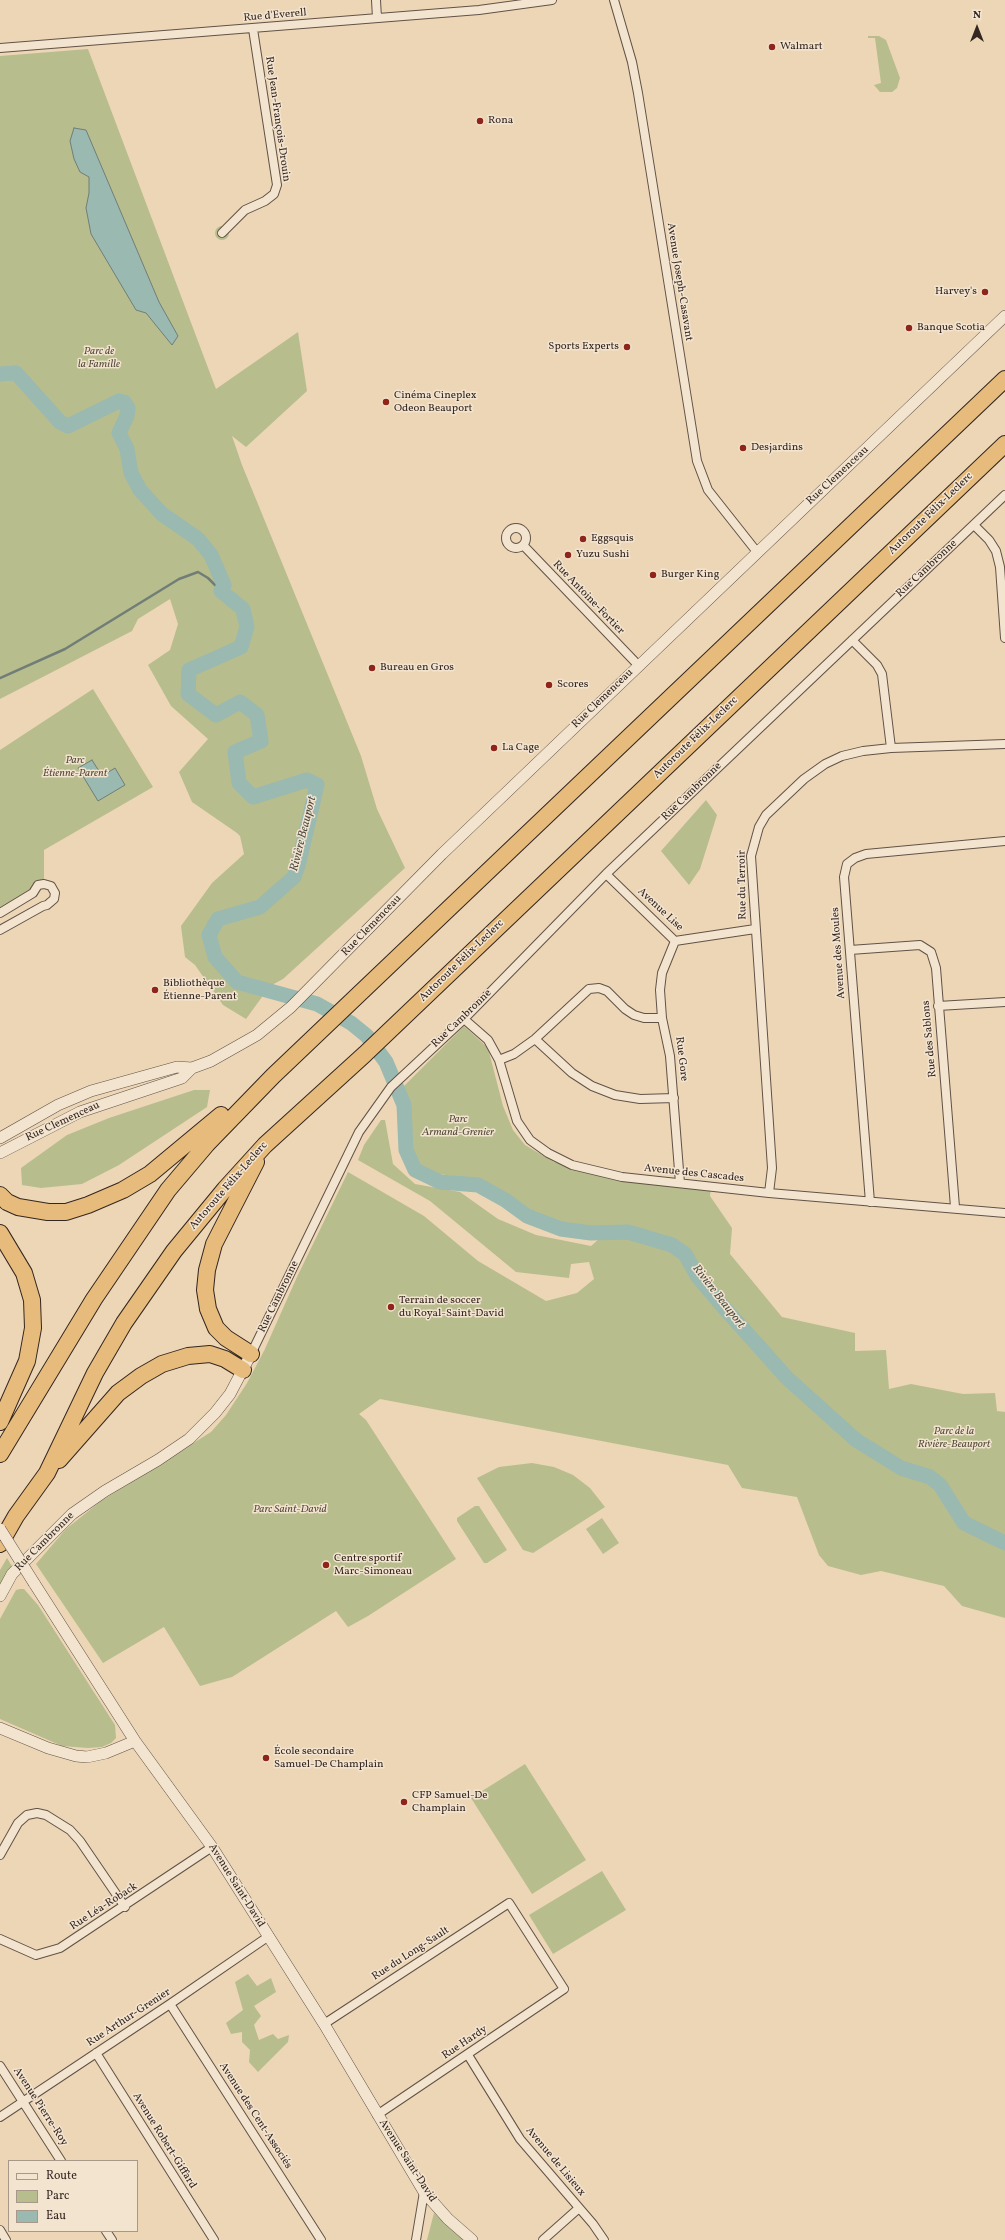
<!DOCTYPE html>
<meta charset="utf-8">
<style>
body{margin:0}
#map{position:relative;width:1005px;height:2240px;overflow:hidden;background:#ecd6b6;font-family:Vollkorn,serif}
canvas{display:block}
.legend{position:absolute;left:8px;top:2160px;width:130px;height:72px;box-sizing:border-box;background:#f3e4d0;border:1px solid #a7988a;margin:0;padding:5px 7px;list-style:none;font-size:12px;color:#342620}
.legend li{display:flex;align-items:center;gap:8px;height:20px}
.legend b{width:20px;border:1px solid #a7988a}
.north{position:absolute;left:957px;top:8px;width:40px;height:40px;-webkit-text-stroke:3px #f3e4d0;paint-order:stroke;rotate:0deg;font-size:11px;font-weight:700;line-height:16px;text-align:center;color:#342620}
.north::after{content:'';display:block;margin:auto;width:14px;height:18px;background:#342620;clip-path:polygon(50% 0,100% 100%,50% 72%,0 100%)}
</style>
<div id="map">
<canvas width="1005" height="2240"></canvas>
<ul class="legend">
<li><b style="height:5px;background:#f3e4d0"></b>Route</li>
<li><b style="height:11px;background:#b8bd8d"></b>Parc</li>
<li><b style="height:11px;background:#99b9b1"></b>Eau</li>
</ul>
<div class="north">N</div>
</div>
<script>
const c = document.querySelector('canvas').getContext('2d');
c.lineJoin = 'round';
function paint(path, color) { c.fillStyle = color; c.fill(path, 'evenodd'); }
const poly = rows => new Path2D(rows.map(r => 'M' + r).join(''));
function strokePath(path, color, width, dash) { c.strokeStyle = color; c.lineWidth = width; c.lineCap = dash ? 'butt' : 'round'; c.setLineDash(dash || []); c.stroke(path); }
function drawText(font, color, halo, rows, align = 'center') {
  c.font = font + ' Vollkorn,serif'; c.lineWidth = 3; c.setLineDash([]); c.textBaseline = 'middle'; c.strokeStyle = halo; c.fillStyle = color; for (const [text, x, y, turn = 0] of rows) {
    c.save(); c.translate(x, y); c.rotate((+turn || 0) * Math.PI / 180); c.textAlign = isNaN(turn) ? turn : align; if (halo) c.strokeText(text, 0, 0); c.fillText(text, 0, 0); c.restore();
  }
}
const green = poly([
 [868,36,879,36,886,40,900,78,897,88,892,92,880,92,874,85,881,83,875,38,868,38],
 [88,49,216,389,298,332,307,391,246,447,232,436,242,465,361,756,377,809,405,868,283,979,270,986,246,1019,223,1005,195,965,185,957,181,926,212,883,244,854,240,836,237,833,192,802,179,772,208,739,171,706,148,665,170,650,178,624,170,599,138,619,132,631,0,699,0,56],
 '215 233a7 7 0 1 1 14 0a7 7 0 1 1-14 0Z',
 [93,689,153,787,44,850,44,884,0,913,0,750],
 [706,800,717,815,700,869,689,885,661,851],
 [464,1026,488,1048,503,1106,513,1130,525,1145,554,1162,587,1172,711,1187,710,1196,732,1228,730,1254,782,1317,855,1333,855,1351,886,1350,889,1389,911,1384,963,1394,995,1393,997,1411,1005,1412,1005,1618,962,1606,944,1586,881,1571,861,1575,828,1566,819,1555,797,1497,742,1488,728,1465,380,1399,359,1414,366,1420,456,1559,368,1616,348,1627,336,1611,232,1677,200,1686,164,1627,103,1663,36,1564,66,1529,101,1501,211,1432,226,1415,247,1383,264,1351,297,1277,348,1172,424,1216,478,1261,546,1301,577,1293,594,1279,589,1262,571,1264,569,1278,516,1272,430,1201,358,1160,364,1145,381,1120,385,1120,393,1164,415,1184,460,1192,498,1219,536,1235,591,1246,606,1233,605,1228,559,1225,540,1216,505,1193,480,1180,432,1173,423,1169,415,1161,408,1140,408,1110,404,1086],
 [194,1090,210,1090,207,1107,119,1165,82,1184,41,1188,22,1185,21,1168,67,1135,109,1118],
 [532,1463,554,1467,573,1475,590,1488,605,1507,533,1553,523,1550,477,1478,499,1467],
 [475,1506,479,1506,507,1550,487,1563,484,1563,457,1521,457,1518],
 [602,1518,619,1543,603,1554,586,1529],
 [7,1558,13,1568,0,1589,0,1570],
 [20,1589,24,1589,38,1605,115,1725,116,1738,111,1743,102,1747,88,1748,62,1746,0,1719,0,1619,16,1590],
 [525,1764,586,1860,532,1894,471,1798],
 [602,1871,626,1910,553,1954,529,1915],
 [248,1974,257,1986,271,1978,276,1992,254,2006,261,2016,254,2025,259,2040,273,2034,278,2039,289,2035,288,2042,258,2072,249,2062,250,2050,242,2042,242,2032,231,2034,226,2023,243,2010,235,1982],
 [434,2213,463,2240,427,2240]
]);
const water = poly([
 [74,128,86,130,159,302,178,336,172,345,146,313,136,310,91,234,86,208,89,193,89,177,80,172,74,159,70,141,74,128],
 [92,760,102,776,115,768,125,785,98,801,78,768,92,760]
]);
const stream = poly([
 [0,678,65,649,179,579,198,572,208,578,221,591]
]);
const river = poly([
 [0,374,16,373,60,422,68,426,119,401,124,402,128,408,127,416,119,433,127,449,131,473,140,490,162,514,198,539,211,555,224,585,221,591,243,609,247,627,241,647,189,670,188,694,216,715,240,702,257,715,261,741,235,752,239,783,253,797,307,780,317,785,298,866,294,877,260,907,218,919,209,935,215,957,237,982,317,1004,351,1023,367,1036,386,1062,404,1105,406,1150,415,1170,440,1182,478,1185,505,1200,527,1216,561,1229,591,1233,628,1232,672,1245,685,1254,698,1277,719,1302,787,1378,856,1440,901,1468,930,1477,940,1485,964,1523,1005,1543]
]);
const minor = poly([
 [376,0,377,18],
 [614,0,632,62,638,93,697,461,708,490,757,552],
 [0,48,479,10,552,0],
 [222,233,245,210,265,201,274,194,277,185,253,29],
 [974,525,989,540,996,551,1000,567,1005,638],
 '506 538a10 10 0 1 1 20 0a10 10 0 1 1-20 0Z',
 [523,545,638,665],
 [852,640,877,665,882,674,891,748],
 [606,874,675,941,755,929],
 [0,913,33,893,38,885,44,884,51,886,55,893,54,899,47,905,43,906,0,930],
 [675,941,662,973,660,990,662,1018,670,1056,680,1183],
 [850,950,920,945,931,952,936,968,955,1207],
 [938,1006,1005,1002],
 [464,1019,488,1040,499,1060,517,1121,530,1140,548,1153,572,1165,622,1177,769,1193,1005,1213],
 [535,1039,572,1073,592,1086,615,1095,640,1099,674,1098],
 [499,1060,514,1054,535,1039,589,989,599,988,607,991,625,1009,634,1015,644,1018,662,1018],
 [769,1193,772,1168,751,856,759,827,766,815,804,779,825,764,842,756,863,751,891,748,1005,744],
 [870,1202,844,877,847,864,855,858,866,854,1005,841],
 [251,1354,359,1132,391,1087,464,1019,606,874,1005,495],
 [0,1855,18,1823,27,1815,37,1813,46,1815,70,1830,80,1841,125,1907],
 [0,1939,36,1955,60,1948,212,1847],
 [170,2004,321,2240],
 [324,2024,509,1903,564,1989,377,2115],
 [96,2053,214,2240],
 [468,2055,520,2139,593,2224,604,2240],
 [0,2066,61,2161],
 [0,2117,170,2004,269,1936],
 [0,2230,6,2240],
 [106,2231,112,2240],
 [416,2240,424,2192],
 [543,2240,579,2208]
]);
const tertiary = poly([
 [0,1138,58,1105,91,1091,177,1067,192,1068,211,1061,257,1035,291,1007,442,854,1005,316],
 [0,1153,80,1112,182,1078,192,1068],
 [34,1583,135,1741,212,1847,324,2024,424,2192,448,2219,472,2240],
 [0,1596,12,1574,72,1514,105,1491,158,1460,189,1439,215,1413,230,1394,251,1354],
 [0,1728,48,1748,76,1756,87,1757,106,1753,135,1741]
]);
const motorway = poly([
 [0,1195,7,1202,18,1207,48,1212,66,1212,88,1205,123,1190,150,1174,221,1115],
 [0,1233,24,1273,32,1300,33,1328,27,1361,0,1422],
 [251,1354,226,1338,216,1328,208,1309,205,1290,207,1270,214,1244,256,1162],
 [0,1454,94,1299,168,1190,207,1144,273,1076,1005,379],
 [59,1460,118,1393,141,1376,162,1364,188,1356,210,1354,225,1359,243,1370],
 [0,1544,16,1516,47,1473,95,1373,124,1323,174,1251,225,1189,265,1145,365,1054,1005,444]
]);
const tertiaryBridge = poly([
 [0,1529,34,1583]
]);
const markers = [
 [772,47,4,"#8f2418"],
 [480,121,4,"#8f2418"],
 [985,292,4,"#8f2418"],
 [909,328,4,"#8f2418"],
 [627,347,4,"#8f2418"],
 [386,402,4,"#8f2418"],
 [743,448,4,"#8f2418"],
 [583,539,4,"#8f2418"],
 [568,555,4,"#8f2418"],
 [653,575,4,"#8f2418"],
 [372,668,4,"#8f2418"],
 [549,685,4,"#8f2418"],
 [494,748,4,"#8f2418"],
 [155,990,4,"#8f2418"],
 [391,1307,4,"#8f2418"],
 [326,1565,4,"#8f2418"],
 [266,1758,4,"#8f2418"],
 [404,1802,4,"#8f2418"]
];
const streetNames = [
 ["Rue d'Everell",275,16,-5],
 ["Rue Jean-François-Drouin",277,119,82],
 ["Avenue Joseph-Casavant",679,282,81],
 ["Rue Clemenceau",838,476,-43],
 ["Autoroute Félix-Leclerc",931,514,-44],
 ["Rue Cambronne",927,569,-43],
 ["Rue Antoine-Fortier",588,598,46],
 ["Rue Clemenceau",603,699,-44],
 ["Autoroute Félix-Leclerc",696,738,-44],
 ["Rue Cambronne",692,792,-44],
 ["Rue du Terroir",743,885,-91],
 ["Avenue Lise",660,910,43],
 ["Rue Clemenceau",372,926,-46],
 ["Avenue des Moules",839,953,-94],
 ["Autoroute Félix-Leclerc",462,961,-44],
 ["Rue Cambronne",462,1019,-44],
 ["Rue des Sablons",930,1039,-95],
 ["Rue Gore",681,1059,83],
 ["Rue Clemenceau",63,1122,-25],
 ["Avenue des Cascades",694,1174,6],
 ["Autoroute Félix-Leclerc",229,1186,-49],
 ["Rue Cambronne",279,1297,-64],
 ["Rue Cambronne",45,1542,-45],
 ["Avenue Saint-David",236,1886,58],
 ["Rue Léa-Roback",104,1907,-33],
 ["Rue du Long-Sault",411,1954,-33],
 ["Rue Arthur-Grenier",129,2018,-33],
 ["Rue Hardy",465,2043,-34],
 ["Avenue Pierre-Roy",40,2107,57],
 ["Avenue des Cent-Associés",255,2116,57],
 ["Avenue Robert-Giffard",164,2141,58],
 ["Avenue Saint-David",407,2161,57],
 ["Avenue de Lisieux",555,2162,50]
];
const poiNames = [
 ["Walmart",780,47],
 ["Rona",488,121],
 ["Harvey's",977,292,"right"],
 ["Banque Scotia",917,328],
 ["Sports Experts",619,347,"right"],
 ["Cinéma Cineplex",394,396],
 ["Odeon Beauport",394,409],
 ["Desjardins",751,448],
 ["Eggsquis",591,539],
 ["Yuzu Sushi",576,555],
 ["Burger King",661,575],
 ["Bureau en Gros",380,668],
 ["Scores",557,685],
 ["La Cage",502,748],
 ["Bibliothèque",163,984],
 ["Étienne-Parent",163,997],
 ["Terrain de soccer",399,1301],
 ["du Royal-Saint-David",399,1314],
 ["Centre sportif",334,1559],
 ["Marc-Simoneau",334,1572],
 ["École secondaire",274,1752],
 ["Samuel-De Champlain",274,1765],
 ["CFP Samuel-De",412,1796],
 ["Champlain",412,1809]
];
const parkNames = [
 ["Parc de",99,352],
 ["la Famille",99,365],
 ["Parc",75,761],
 ["Étienne-Parent",75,774],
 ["Parc",458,1120],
 ["Armand-Grenier",458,1133],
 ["Parc de la",954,1432],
 ["Rivière-Beauport",954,1445],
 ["Parc Saint-David",290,1510]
];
const waterNames = [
 ["Rivière Beauport",304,834,-76],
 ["Rivière Beauport",718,1297,52]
];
paint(green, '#b8bd8d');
paint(water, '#99b9b1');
strokePath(water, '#717e77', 1);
strokePath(stream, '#717e77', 2.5);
strokePath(river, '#99b9b1', 15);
strokePath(minor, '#625246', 10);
strokePath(tertiary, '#625246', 12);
strokePath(motorway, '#342620', 18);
strokePath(minor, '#f3e4d0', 8);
strokePath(tertiary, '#f3e4d0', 11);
strokePath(motorway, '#e6bb7b', 16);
strokePath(tertiaryBridge, '#625246', 12, []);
strokePath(tertiaryBridge, '#f3e4d0', 11);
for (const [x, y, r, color] of markers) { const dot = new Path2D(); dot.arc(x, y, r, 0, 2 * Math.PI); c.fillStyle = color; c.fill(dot); strokePath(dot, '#f3e4d0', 1.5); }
drawText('11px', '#342620', '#f3e4d0', streetNames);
drawText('11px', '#342620', '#f3e4d0', poiNames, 'left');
drawText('italic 11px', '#554c3b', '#f3e4d0', parkNames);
drawText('italic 12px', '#4d4b44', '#f3e4d0', waterNames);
</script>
